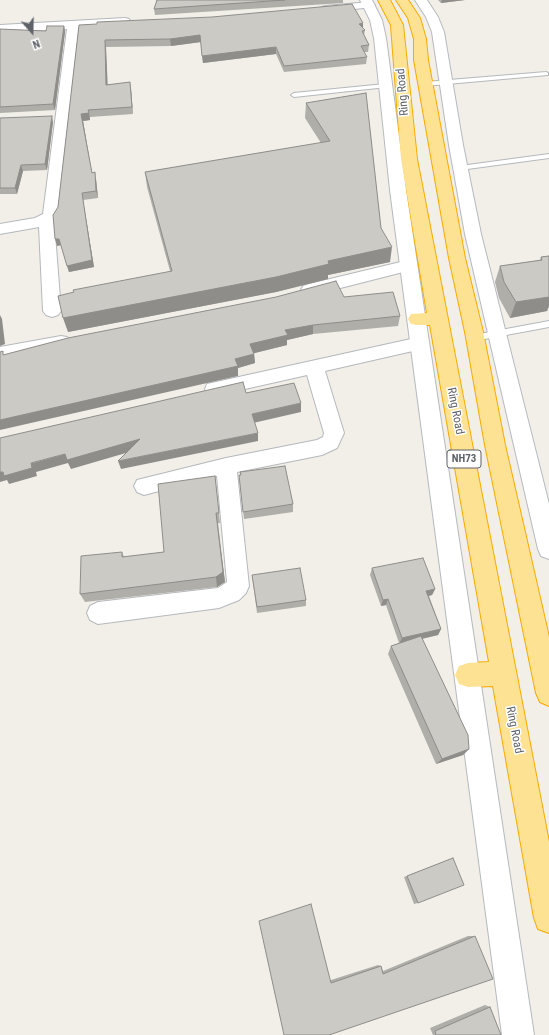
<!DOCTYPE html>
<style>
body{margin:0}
#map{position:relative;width:549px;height:1035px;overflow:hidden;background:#f1efe8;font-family:"Roboto Condensed",sans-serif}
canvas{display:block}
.north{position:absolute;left:12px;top:12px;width:40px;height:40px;-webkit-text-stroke:3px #fff;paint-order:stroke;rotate:160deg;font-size:11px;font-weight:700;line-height:16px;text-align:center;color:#5f6368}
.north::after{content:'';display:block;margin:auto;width:14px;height:18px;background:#5f6368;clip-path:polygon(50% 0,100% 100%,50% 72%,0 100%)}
</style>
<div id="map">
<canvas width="549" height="1035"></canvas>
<div class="north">N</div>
</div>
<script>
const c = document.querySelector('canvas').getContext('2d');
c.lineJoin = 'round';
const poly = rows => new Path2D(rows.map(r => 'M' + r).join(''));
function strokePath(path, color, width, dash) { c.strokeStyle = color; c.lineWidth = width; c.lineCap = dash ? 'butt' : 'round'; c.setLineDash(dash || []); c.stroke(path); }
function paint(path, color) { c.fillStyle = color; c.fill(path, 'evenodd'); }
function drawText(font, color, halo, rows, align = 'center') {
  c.font = font + ' "Roboto Condensed",sans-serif'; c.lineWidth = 3; c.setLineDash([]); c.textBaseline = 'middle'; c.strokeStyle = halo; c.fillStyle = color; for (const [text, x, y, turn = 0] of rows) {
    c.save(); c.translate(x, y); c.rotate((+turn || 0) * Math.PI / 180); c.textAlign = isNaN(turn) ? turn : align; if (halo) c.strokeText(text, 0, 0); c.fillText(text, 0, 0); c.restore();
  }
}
const lane = poly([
 [546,72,548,73,548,75,425,86,422,84,425,82,546,72],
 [385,84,387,85,387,87,294,97,291,95,294,93,385,84],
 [549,154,549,158,460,170,457,168,460,166,549,154],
 [549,321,549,327,474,341,470,338,474,335,549,321]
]);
const street = poly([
 [369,2,373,3,375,5,373,7,326,12,322,11,320,9,322,7,326,6,369,2],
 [125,18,129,19,131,22,129,25,79,28,59,214,54,221,61,311,58,315,52,317,46,315,43,311,39,227,0,234,0,224,35,218,43,214,67,29,0,33,0,25,125,18],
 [409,260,415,261,417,265,415,269,309,296,303,294,301,290,303,286,309,284,409,260],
 [61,336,67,337,70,342,67,347,0,361,0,347,61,336],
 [420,337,426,338,429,343,426,348,325,371,344,433,337,448,322,455,237,472,249,586,246,593,239,600,219,608,98,624,90,620,87,613,90,606,98,602,218,588,227,582,217,476,144,495,137,492,134,486,137,480,226,458,317,440,323,437,324,433,307,375,214,396,207,394,205,389,207,384,420,337]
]);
const secondary = poly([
 [360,0,372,0,382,20,386,38,406,190,534,1035,502,1035,390,190,374,38,370,20,360,0],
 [415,0,427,0,438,17,444,32,463,145,481,234,549,504,549,559,541,556,538,549,465,234,449,145,432,32,426,17,415,0]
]);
const highway = poly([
 [378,0,390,0,403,25,417,159,549,842,549,933,538,929,534,918,493,686,468,687,459,684,455,675,459,666,468,663,489,662,430,325,417,325,411,324,408,319,411,314,427,313,401,159,391,25,378,0],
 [396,0,408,0,420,18,426,39,428,60,465,258,483,332,505,445,549,637,549,706,540,702,536,693,485,445,465,332,449,258,414,60,414,39,408,18,396,0]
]);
const wall = poly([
 [157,0,343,0,343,3,155,15,154,9],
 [438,0,465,0,441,3],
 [79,25,363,28,365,30,364,35,369,45,368,52,364,52,367,57,366,64,284,72,276,54,203,63,201,42,171,46,106,47,107,85,131,89,133,114,90,117,90,120,83,121,92,173,96,179,98,198,83,200,94,267,69,272,61,245,57,246,58,207],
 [64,26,65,32,55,110,0,113,0,29,46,31],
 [366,93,381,228,390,262,328,275,328,279,276,292,68,332,170,271,147,187,145,172,321,143,305,118,306,103],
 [0,118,53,122,47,170,23,171,17,194,0,194],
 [549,256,549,306,547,311,510,318,499,298,495,282,500,266,540,260,541,257],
 [344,297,400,316,398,326,313,334,287,340,287,345,254,353,255,363,238,368,238,376,4,355],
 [239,475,293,504,293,512,244,519],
 [215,476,220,523,218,523,225,582,217,587,85,602,80,594,122,552,124,557,164,552],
 [372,568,435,589,432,595,429,596,441,629,438,635,422,639,469,749,463,755,436,764,388,654,391,646,399,643,386,605,381,606,370,575],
 [252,575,306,600,306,606,257,613],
 [453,858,418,903,414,904,404,877],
 [468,936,475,936,329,1035,331,980,378,965,381,966,383,971],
 [485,1005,490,1007,501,1035,433,1035,430,1028]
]);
const shadedWall = poly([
 [442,0,465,0,441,3],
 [363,23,363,30,359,24],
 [64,26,65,32,55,110,53,104],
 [200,35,201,42,171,46,170,39],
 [105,40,106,47,108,92,106,85],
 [276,47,276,54,203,63,202,56],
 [130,82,131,89,133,114,132,107],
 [89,113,90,120,83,121,93,180,81,114],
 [52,116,53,122,47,170,45,164],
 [21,165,23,171,17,194,15,188],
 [95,172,96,179,98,198,96,191],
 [82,193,83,200,94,267,69,272,67,266],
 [55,239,59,239,61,245,57,246],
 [392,247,390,262,328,275,328,279,276,292,68,332,63,318],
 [549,297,549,306,547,311,510,318,516,302],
 [0,315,2,319,5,344,0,346],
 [313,325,313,334,287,340,287,345,251,354,250,344,285,330],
 [254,354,255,363,238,368,238,376,0,430,0,420],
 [301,403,301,412,253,423,252,414],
 [258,433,258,441,121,469,118,461],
 [140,439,143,448,71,469,68,463,36,472,37,476,9,484,7,480,0,482,0,472,65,454],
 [216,513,225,582,217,587,216,577],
 [435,589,432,595,423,597,426,591],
 [388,599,386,605,381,606,383,600],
 [441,629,438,635,399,644,402,638],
 [469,749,463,755,436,764,442,759]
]);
const building = poly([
 [157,0,285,0,154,9,157,0],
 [352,4,363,23,359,24,365,30,362,31,369,45,361,46,367,57,284,66,276,47,202,56,200,35,170,39,105,40,106,85,130,82,132,107,88,110,89,113,81,114,92,173,95,172,96,191,82,193,92,260,67,266,59,239,55,239,53,215,58,207,79,25,97,24,97,22,212,17,352,4],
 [47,26,64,26,53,104,0,107,0,29,46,31,47,26],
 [366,93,381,228,392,247,328,261,329,264,276,277,63,318,58,296,74,292,73,290,172,271,145,172,330,141,306,103,366,93],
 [52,116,45,164,21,165,15,188,0,188,0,118,52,116],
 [549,256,549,297,516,302,504,282,500,266,542,260,541,257,549,256],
 [336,281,344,297,393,292,400,316,313,325,285,330,288,335,250,344,254,354,235,359,238,366,0,420,0,352,3,351,3,355,68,338,276,297,336,281],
 [243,382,246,393,294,383,301,403,252,414,258,433,118,461,140,439,67,460,65,454,31,463,32,468,4,476,3,472,0,472,0,438,243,382],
 [285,466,293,504,243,512,239,475,241,475,240,472,285,466],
 [215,476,219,513,216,513,223,572,216,577,80,594,81,556,122,552,122,557,164,552,158,484,215,476],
 [423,558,435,589,426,591,441,629,402,638,388,599,383,600,372,568,423,558],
 [300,568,306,600,257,607,252,575,300,568],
 [421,636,468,735,469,749,442,759,391,646,421,636],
 [453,858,464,885,418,903,407,876,453,858],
 [311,904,331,983,381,966,383,974,475,936,493,979,329,1035,284,1035,259,921,311,904],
 [490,1007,501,1035,436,1035,435,1031,490,1007]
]);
const shields = [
 [464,459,34]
];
const shieldNames = [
 ["NH73",464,459]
];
const streetNames = [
 ["Ring Road",403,92,-95],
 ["Ring Road",455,411,79],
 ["Ring Road",514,730,79]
];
strokePath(lane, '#b5b8bc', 2);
strokePath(street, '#b5b8bc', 2);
strokePath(secondary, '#b6babf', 2);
strokePath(highway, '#f9ab00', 2);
paint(lane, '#fff');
paint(street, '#fff');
paint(secondary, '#fff');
paint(highway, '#fde293');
paint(wall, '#afaea9');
paint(shadedWall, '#8f8d8a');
paint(building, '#cccac5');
strokePath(building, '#8f8d8a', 1);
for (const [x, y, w] of shields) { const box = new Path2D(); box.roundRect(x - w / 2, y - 9, w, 18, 3); c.fillStyle = '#fff'; c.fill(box); strokePath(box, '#5f6368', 1); }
drawText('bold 11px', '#5f6368', null, shieldNames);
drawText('12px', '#5f6368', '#fff', streetNames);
</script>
